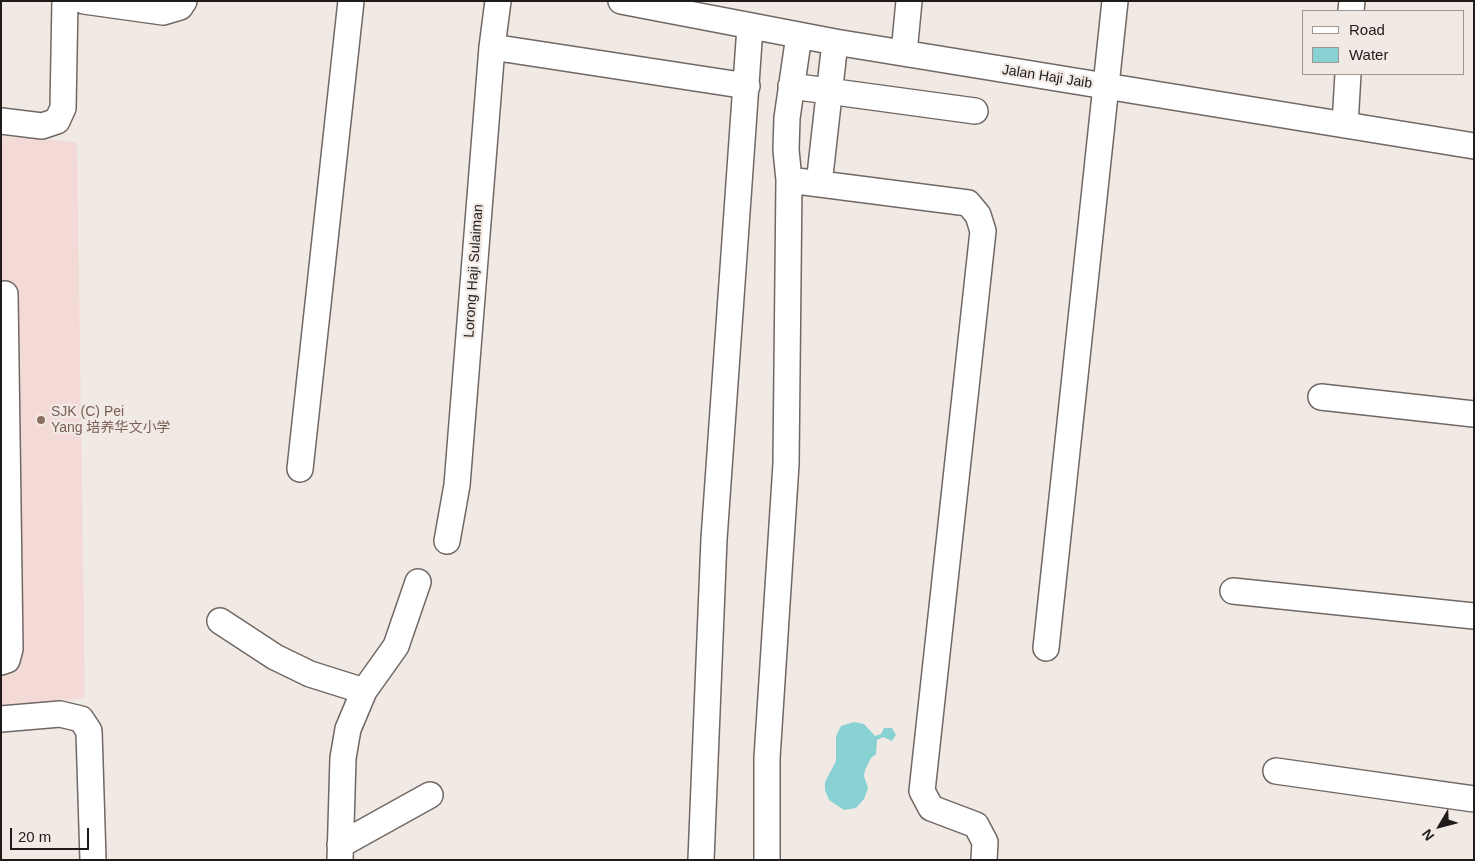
<!DOCTYPE html>
<meta charset="utf-8">
<style>
body{margin:0}
#map{position:relative;width:1475px;height:861px;overflow:hidden;background:#f1e9e4;font-family:Arial,sans-serif}
canvas{display:block}
.frame{position:absolute;inset:0;border:2px solid #1e1b1a;pointer-events:none}
.legend{position:absolute;left:1302px;top:10px;width:162px;height:65px;box-sizing:border-box;background:#f1e9e4;border:1px solid #9d9793;margin:0;padding:6px 9px;list-style:none;font-size:15px;color:#1e1b1a}
.legend li{display:flex;align-items:center;gap:10px;height:25px}
.legend b{width:25px;border:1px solid #9d9793}
.north{position:absolute;left:1415px;top:801px;width:50px;height:50px;-webkit-text-stroke:4px #f1e9e4;paint-order:stroke;rotate:233deg;font-size:14px;font-weight:700;line-height:20px;text-align:center;color:#1e1b1a}
.north::after{content:'';display:block;margin:auto;width:18px;height:22px;background:#1e1b1a;clip-path:polygon(50% 0,100% 100%,50% 72%,0 100%)}
.scale{position:absolute;left:10px;top:828px;width:79px;height:22px;box-sizing:border-box;border:2px solid #1e1b1a;border-top:0;padding-left:6px;font-size:15px;line-height:18px;white-space:nowrap;color:#1e1b1a;-webkit-text-stroke:4px #f1e9e4;paint-order:stroke}
</style>
<div id="map">
<canvas width="1475" height="861"></canvas>
<div class="frame"></div>
<ul class="legend">
<li><b style="height:6px;background:#fff"></b>Road</li>
<li><b style="height:14px;background:#89d2d3"></b>Water</li>
</ul>
<div class="north">N</div>
<div class="scale">20 m</div>
</div>
<script>
const c = document.querySelector('canvas').getContext('2d');
c.lineJoin = 'round';
function paint(path, color) { c.fillStyle = color; c.fill(path, 'evenodd'); }
const poly = rows => new Path2D(rows.map(r => 'M' + r).join(''));
function strokePath(path, color, width, dash) { c.strokeStyle = color; c.lineWidth = width; c.lineCap = dash ? 'butt' : 'round'; c.setLineDash(dash || []); c.stroke(path); }
function drawText(font, color, halo, rows, align = 'center') {
  c.font = font + ' Arial,"Noto Sans SC",sans-serif'; c.lineWidth = 4.5; c.setLineDash([]); c.textBaseline = 'middle'; c.strokeStyle = halo; c.fillStyle = color; for (const [text, x, y, turn = 0] of rows) {
    c.save(); c.translate(x, y); c.rotate((+turn || 0) * Math.PI / 180); c.textAlign = isNaN(turn) ? turn : align; if (halo) c.strokeText(text, 0, 0); c.fillText(text, 0, 0); c.restore();
  }
}
const education = poly([
 [1,136,77,142,85,698,1,708]
]);
const water = poly([
 [854,722,864,724,875,736,881,734,884,728,892,728,896,735,892,741,883,737,877,740,876,754,871,758,865,770,864,776,868,788,864,799,856,808,844,810,829,800,825,790,825,782,836,761,836,736,841,726]
]);
const minor = poly([
 [84,1,163,12,180,7,184,1],
 [621,1,835,42,1474,146],
 [1351,11,1352,1],
 [492,47,747,86],
 [904,53,909,1],
 [791,86,975,111],
 [1,121,42,126,57,121,63,108,65,1],
 [1345,125,1348,74],
 [789,180,786,150,787,118,799,35],
 [819,184,835,42],
 [1321,397,1474,414],
 [300,469,351,1],
 [447,541,457,485,492,47,498,1],
 [1233,591,1474,616],
 [220,621,275,657,310,674,364,691],
 [1046,648,1115,1],
 [1,662,7,660,10,649,5,294],
 [1,719,60,714,81,719,89,731,93,860],
 [1276,771,1474,799],
 [340,845,430,795],
 [340,860,343,758,348,729,364,691,396,646,418,582],
 [701,860,714,539,750,27],
 [767,860,767,758,786,464,789,180,968,203,978,215,983,231,922,791,931,808,976,825,985,842,984,860]
]);
const markers = [
 [41,420,5,"#8d6e63"]
];
const streetNames = [
 ["Jalan Haji Jaib",1047,77,9],
 ["Lorong Haji Sulaiman",474,271,-86]
];
const educationNames = [
 ["SJK (C) Pei",51,412],
 ["Yang 培养华文小学",51,428]
];
paint(education, '#f4dad7');
paint(water, '#89d2d3');
strokePath(minor, '#706864', 28);
strokePath(minor, '#fff', 25);
for (const [x, y, r, color] of markers) { const dot = new Path2D(); dot.arc(x, y, r, 0, 2 * Math.PI); c.fillStyle = color; c.fill(dot); strokePath(dot, '#f1e9e4', 2); }
drawText('14px', '#1e1b1a', '#f1e9e4', streetNames);
drawText('14px', '#785e54', '#f1e9e4', educationNames, 'left');
</script>
